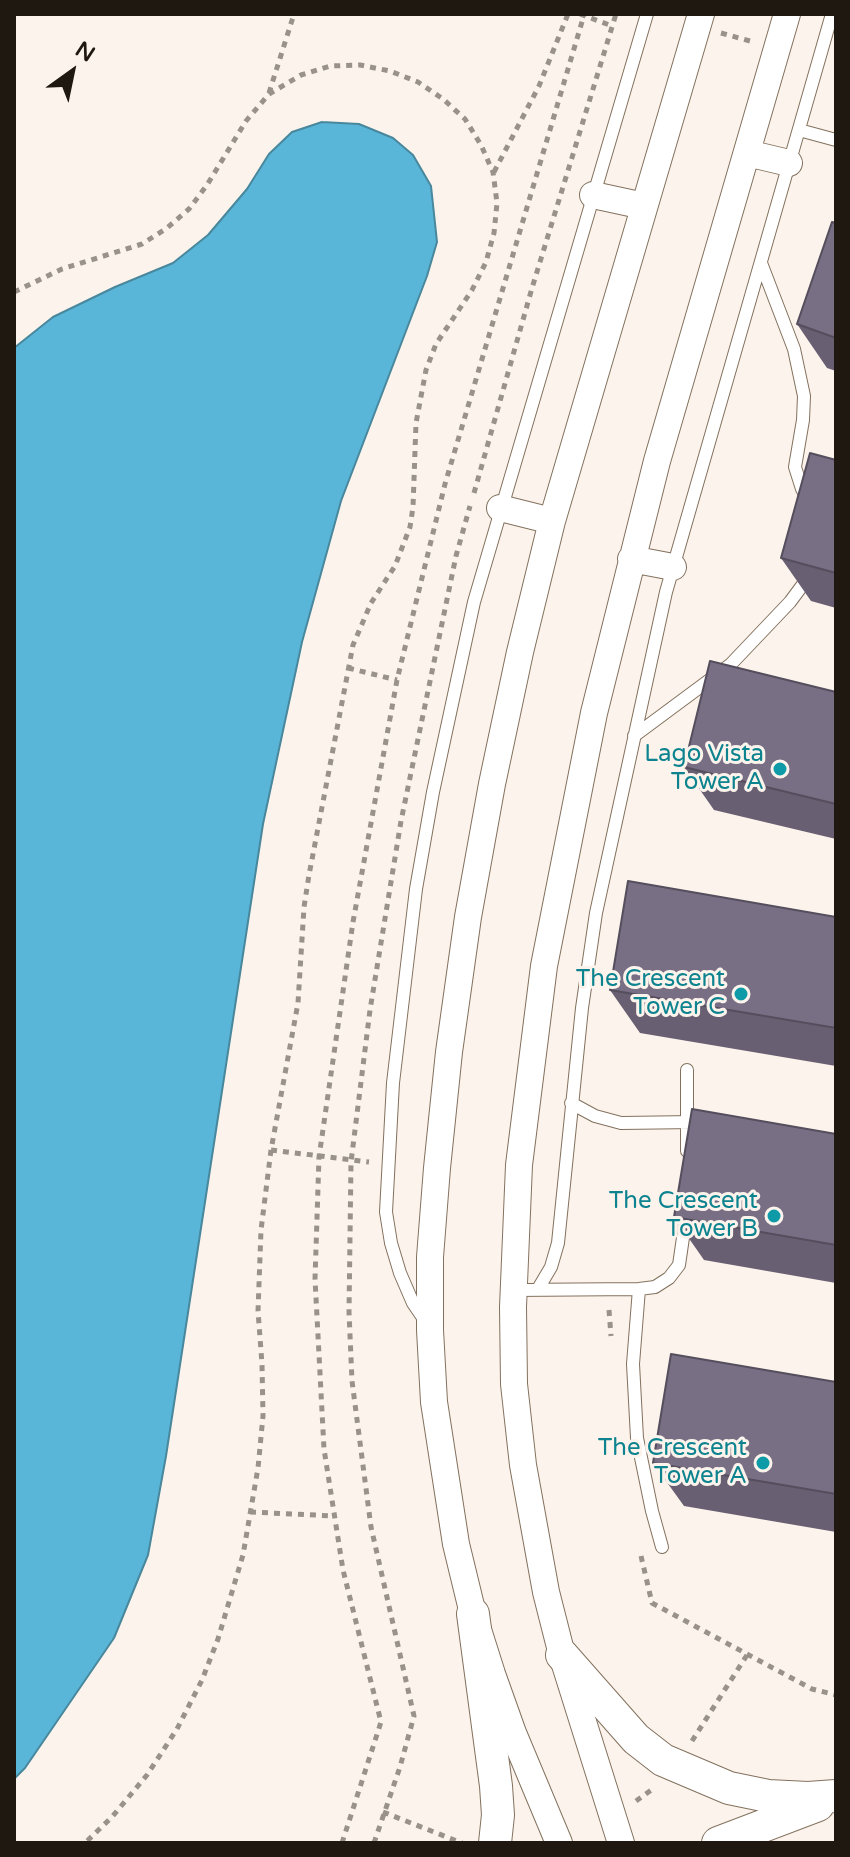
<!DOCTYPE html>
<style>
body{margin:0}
#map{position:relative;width:850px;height:1857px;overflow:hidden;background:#fcf4ec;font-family:"Varela Round",sans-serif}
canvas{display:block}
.frame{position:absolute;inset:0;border:16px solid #1f1811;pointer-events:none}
.north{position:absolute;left:32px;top:32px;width:80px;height:80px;-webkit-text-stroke:6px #fcf4ec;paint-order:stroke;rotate:33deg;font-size:22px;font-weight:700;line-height:32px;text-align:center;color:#1f1811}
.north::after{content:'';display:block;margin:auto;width:28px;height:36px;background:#1f1811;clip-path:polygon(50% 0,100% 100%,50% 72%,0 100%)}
</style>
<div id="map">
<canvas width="850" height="1857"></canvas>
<div class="frame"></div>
<div class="north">N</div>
</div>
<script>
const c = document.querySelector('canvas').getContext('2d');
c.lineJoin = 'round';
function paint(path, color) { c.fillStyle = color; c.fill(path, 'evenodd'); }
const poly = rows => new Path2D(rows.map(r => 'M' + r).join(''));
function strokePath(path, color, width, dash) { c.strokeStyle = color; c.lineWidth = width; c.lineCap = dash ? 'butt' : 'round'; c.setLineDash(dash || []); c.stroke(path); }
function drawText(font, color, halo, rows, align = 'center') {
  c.font = font + ' "Varela Round",sans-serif'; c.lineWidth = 6; c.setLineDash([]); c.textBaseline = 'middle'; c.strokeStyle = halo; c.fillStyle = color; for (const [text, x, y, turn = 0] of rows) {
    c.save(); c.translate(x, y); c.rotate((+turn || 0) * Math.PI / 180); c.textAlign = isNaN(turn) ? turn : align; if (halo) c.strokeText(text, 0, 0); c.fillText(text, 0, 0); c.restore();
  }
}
const water = poly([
 [322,122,359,124,393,138,413,155,431,186,437,242,427,276,341,501,302,642,263,824,166,1456,148,1555,114,1638,25,1768,14,1779,14,348,53,317,115,287,173,263,208,235,247,189,269,154,292,132,322,122]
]);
const path = poly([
 [580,14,612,26],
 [721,33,750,41],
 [269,93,294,14],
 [494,172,539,86,568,14],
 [14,292,62,269,142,244,167,228,189,209,207,185,246,121,269,94,301,75,330,66,360,65,390,71,418,82,443,99,465,119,481,145,493,172,497,203,494,233,486,262,472,290,436,344,426,370,416,423,413,507,410,527,395,566,371,603,353,645,309,875,304,907,298,1003,271,1150,261,1230,258,1311,262,1364,263,1416,258,1468,243,1555,218,1639,202,1680,177,1729,147,1775,112,1817,85,1843],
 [474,493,532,288,616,14],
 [348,668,397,680],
 [271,1150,369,1162],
 [609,1310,611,1336],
 [250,1512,335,1516],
 [641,1556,652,1603,812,1689,836,1695],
 [692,1741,747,1655],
 [636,1801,654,1788],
 [383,1812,462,1843],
 [342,1843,381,1722,343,1570,324,1449,315,1279,319,1157,353,922,397,680,445,484,584,15],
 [374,1843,400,1767,414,1716,371,1527,352,1381,349,1312,351,1162,370,1010,401,821,456,556,470,506]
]);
const service = poly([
 [799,130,836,140],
 [761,263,794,349,804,396,803,420,795,467,802,489,808,500],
 [634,736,731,664,790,602,810,575],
 [571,1103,595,1116,621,1123,695,1122],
 [687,1151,687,1070],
 [538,1289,551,1267,558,1243,582,1008,596,913,666,592,832,14],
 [639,1289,633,1364,637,1438,652,1511,662,1547],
 [513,1290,639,1289,655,1287,669,1278,679,1265,686,1217],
 [426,1322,413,1303,400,1273,391,1243,386,1212,393,1083,416,889,433,792,474,602,647,14]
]);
const minor = poly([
 [747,153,789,163],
 [593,195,644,206],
 [500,508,552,521],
 [631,559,673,567],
 [559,1843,513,1733,492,1674,473,1614,456,1544,434,1402,430,1330,430,1257,437,1168,449,1052,468,917,492,784,520,652,552,521,701,14],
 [621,1843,562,1655,546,1592,523,1465,514,1384,513,1307,519,1165,544,966,594,713,657,461,787,14]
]);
const tertiary = poly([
 [473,1614,496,1786,498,1815,495,1843],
 [562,1655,636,1739,663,1760,729,1788,768,1796,808,1798,836,1796],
 [718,1843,818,1805]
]);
const wall = poly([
 [836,223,836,371,827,368,797,324],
 [836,460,836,608,811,601,781,558],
 [836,692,836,839,714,810,684,767],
 [836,917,836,1066,640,1033,610,990],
 [836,1134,836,1283,704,1260,674,1217],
 [836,1382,836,1532,684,1506,653,1463]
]);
const building = poly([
 [832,222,836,223,836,338,797,324,832,222],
 [810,453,836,460,836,573,781,558,810,453],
 [710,661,836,692,836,804,684,767,710,661],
 [628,881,836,917,836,1028,610,990,628,881],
 [692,1109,836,1134,836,1245,674,1217,692,1109],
 [671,1354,836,1382,836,1494,653,1463,671,1354]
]);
const markers = [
 [780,769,8,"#0f9aa8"],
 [741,994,8,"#0f9aa8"],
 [774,1216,8,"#0f9aa8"],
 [763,1463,8,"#0f9aa8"]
];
const cultureNames = [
 ["Lago Vista",764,755],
 ["Tower A",764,783],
 ["The Crescent",725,980],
 ["Tower C",725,1008],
 ["The Crescent",758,1202],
 ["Tower B",758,1230],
 ["The Crescent",747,1449],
 ["Tower A",747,1477]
];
paint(water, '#5ab6d8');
strokePath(water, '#48879c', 2);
strokePath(service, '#83715e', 14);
strokePath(minor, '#83715e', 28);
strokePath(tertiary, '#83715e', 34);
strokePath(path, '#99928a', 5, [6, 6]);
strokePath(service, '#fff', 12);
strokePath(minor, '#fff', 26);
strokePath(tertiary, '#fff', 32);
paint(wall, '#685f72');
paint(building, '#796f85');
strokePath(building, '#554e5d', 2);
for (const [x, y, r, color] of markers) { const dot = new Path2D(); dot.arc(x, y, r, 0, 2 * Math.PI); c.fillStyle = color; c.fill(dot); strokePath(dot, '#fcf4ec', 3); }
drawText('24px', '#0d838f', '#fcf4ec', cultureNames, 'right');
</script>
